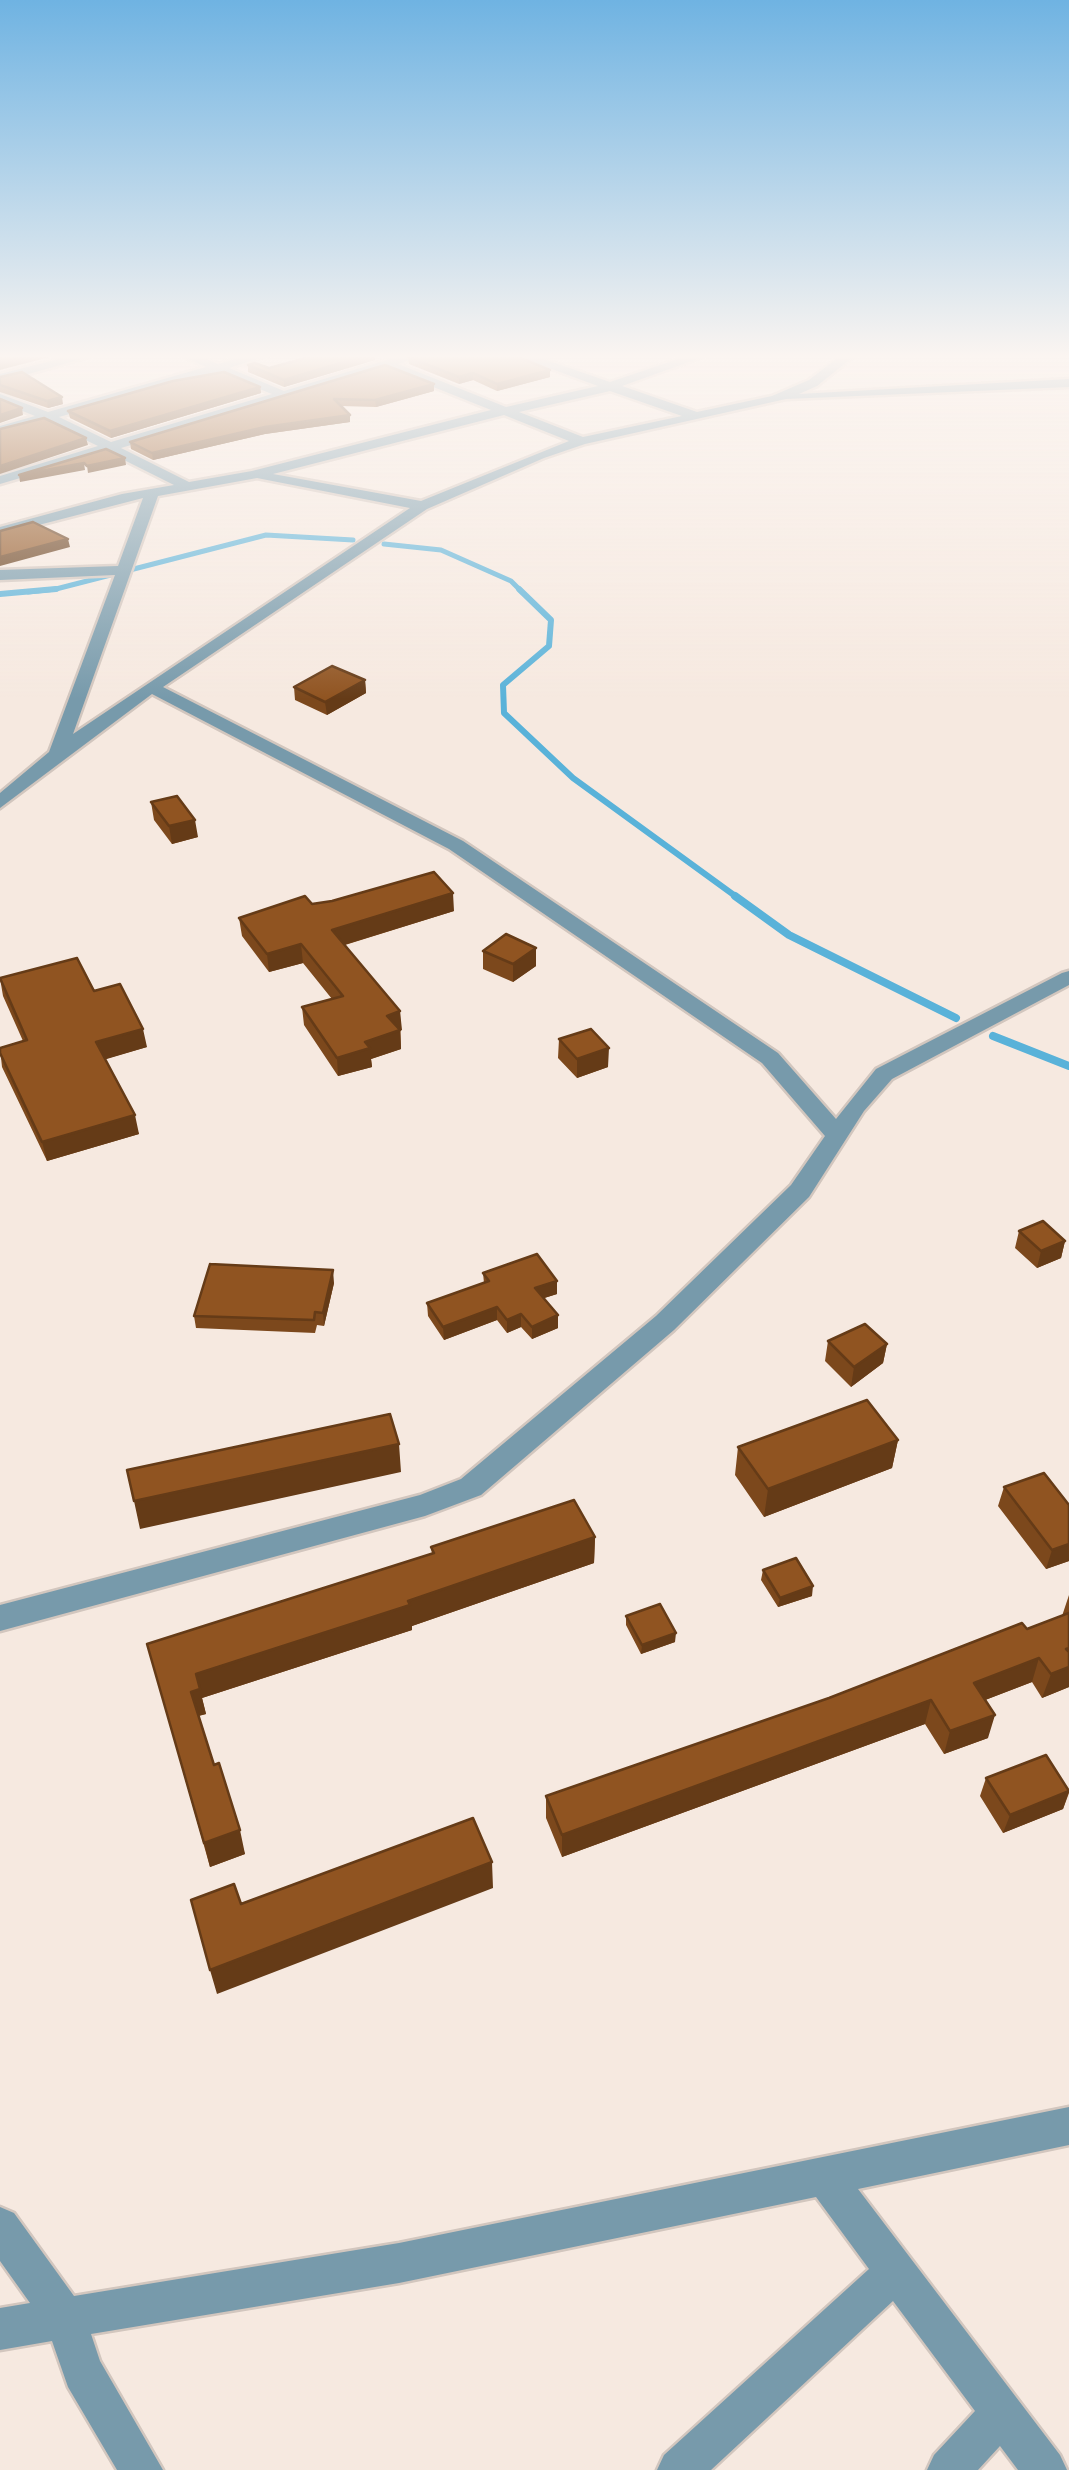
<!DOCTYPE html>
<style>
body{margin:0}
canvas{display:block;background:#f6e9e0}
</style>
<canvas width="1069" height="2470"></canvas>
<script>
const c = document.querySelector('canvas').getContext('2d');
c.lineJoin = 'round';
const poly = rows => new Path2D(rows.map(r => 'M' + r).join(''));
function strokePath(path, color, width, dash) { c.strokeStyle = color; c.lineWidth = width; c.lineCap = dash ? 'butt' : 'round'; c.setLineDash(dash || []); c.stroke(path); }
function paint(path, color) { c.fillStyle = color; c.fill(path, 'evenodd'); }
const streamFar2 = poly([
 [384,544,441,550,511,581,522,592],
 [28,592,56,589,266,535,353,540]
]);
const streamFar1 = poly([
 [519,589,551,620,549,646,503,685,504,713,573,778,738,898],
 [0,594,56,589]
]);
const stream = poly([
 [735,896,789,935,956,1018],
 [993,1036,1069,1066]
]);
const minor = poly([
 [82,353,103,353,0,382,0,374,82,353],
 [175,353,192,353,218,364,255,353,275,353,229,368,284,391,410,353,429,353,398,364,506,407,598,386,508,353,526,353,610,382,696,353,714,353,622,386,697,412,772,396,809,380,844,353,858,353,817,386,799,394,1069,379,1069,387,786,399,585,444,544,458,427,509,163,687,463,841,778,1053,836,1119,876,1069,1062,973,1069,971,1069,985,892,1079,864,1111,809,1197,674,1330,481,1495,425,1516,0,1631,0,1605,420,1495,461,1479,656,1316,791,1185,825,1136,762,1063,449,849,152,694,0,808,0,793,49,752,115,575,0,580,0,570,118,566,143,498,0,535,0,527,122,494,174,485,108,452,0,484,0,476,98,446,46,421,0,434,0,426,35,416,0,402,0,394,48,412,206,367,175,353],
 [386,368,491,410,252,471,189,482,121,448,386,368],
 [217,372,272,394,111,442,59,417,217,372],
 [610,391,682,416,583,437,519,412,610,391],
 [504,415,569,441,421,501,273,474,504,415],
 [257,478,410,508,73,734,158,496,257,478],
 [1069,2107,1069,2145,858,2189,1060,2455,1067,2470,1018,2470,1000,2446,978,2470,927,2470,934,2455,975,2411,893,2301,711,2470,657,2470,664,2455,869,2269,816,2197,399,2283,91,2334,100,2361,163,2470,117,2470,68,2387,52,2341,0,2350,0,2308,30,2303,0,2261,0,2207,14,2213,74,2296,399,2243,1069,2107]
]);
const wall = poly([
 [375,353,375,360,284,387,248,372,248,365,269,368],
 [408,357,550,370,550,377,497,391,473,380,459,384,409,364],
 [385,365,434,384,434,391,376,407,341,406,350,422,265,434,153,460,131,449,130,442],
 [0,377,63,404,48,408,0,392],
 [260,387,261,393,111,438,70,418,68,411],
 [365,680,366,693,327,715,295,700,294,687],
 [151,802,198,837,172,844,154,820],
 [312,904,454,911,345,945,400,1011,401,1049,371,1059,372,1067,338,1076,304,1025,302,1007,332,999,303,963,269,972,242,936,239,918],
 [483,951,536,966,513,982,483,969],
 [0,978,147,1047,105,1059,139,1134,47,1161,2,1067,0,1048,23,1041,3,996],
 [559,1039,608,1067,577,1078,558,1058],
 [1019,1231,1065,1241,1061,1258,1037,1268,1015,1248],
 [483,1273,557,1294,544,1298,558,1315,558,1328,532,1339,521,1327,507,1333,497,1320,444,1340,428,1316,427,1303,484,1283],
 [334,1283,324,1326,317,1325,315,1333,196,1328,194,1316],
 [828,1341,887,1344,883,1363,851,1387,825,1361],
 [898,1440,892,1468,764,1517,735,1475,738,1447],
 [1004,1487,1069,1505,1069,1561,1046,1569,998,1506],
 [595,1537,594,1563,412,1626,412,1630,202,1698,206,1714,199,1716,214,1765,245,1854,210,1867,147,1644,432,1554,431,1547],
 [763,1570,812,1596,778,1607,761,1580],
 [1069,1595,1069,1687,1042,1698,1032,1682,985,1700,988,1738,944,1754,925,1724,562,1857,546,1818,546,1796,829,1698,1062,1616],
 [626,1616,675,1642,641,1654,626,1625],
 [986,1778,1069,1789,1069,1793,1063,1809,1003,1833,980,1796]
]);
const shadedWall = poly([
 [37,353,65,353,0,370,0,363],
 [375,353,375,360,284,387,284,380],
 [550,370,550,377,497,391,497,384],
 [473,373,473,380,459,384,459,377],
 [434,384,434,391,376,407,375,400],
 [260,387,261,393,111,438,110,431],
 [62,397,63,404,48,408,47,401],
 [22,408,23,415,0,423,0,415],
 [350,415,350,422,265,434,153,460,152,453,265,427],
 [86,438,88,445,0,474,0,466],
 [125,458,126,465,88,473,87,466],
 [84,463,85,470,20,482,19,475],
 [68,539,70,547,0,566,0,557],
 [365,680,366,693,327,715,325,702],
 [195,820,198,837,172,844,169,826],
 [453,893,454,911,334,948,332,930],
 [301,944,303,963,269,972,267,954],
 [536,948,536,966,513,982,513,964],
 [400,1011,402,1030,388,1034,387,1016],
 [143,1029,147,1047,100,1061,96,1042],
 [400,1030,401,1049,371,1059,372,1067,338,1076,337,1058,365,1042],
 [609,1048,608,1067,577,1078,577,1059],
 [135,1115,139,1134,47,1161,42,1142],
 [1065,1241,1061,1258,1037,1268,1041,1251],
 [333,1270,334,1283,324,1326,323,1313],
 [557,1281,557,1294,535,1301,535,1288],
 [497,1307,497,1320,444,1340,443,1327],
 [521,1314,521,1327,507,1333,507,1320],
 [558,1315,558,1328,532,1339,532,1327],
 [887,1344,883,1363,851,1387,854,1367],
 [898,1440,892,1468,764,1517,768,1489],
 [399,1444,401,1472,140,1529,134,1501],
 [595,1537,594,1563,412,1626,412,1630,202,1698,206,1714,197,1716,191,1692,196,1674],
 [1069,1544,1069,1561,1046,1569,1052,1550],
 [813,1586,812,1596,778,1607,780,1598],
 [676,1633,675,1642,641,1654,642,1645],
 [1069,1648,1069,1687,1042,1698,1051,1674,1066,1649],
 [1039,1658,1032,1682,967,1707,974,1683],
 [931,1700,925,1724,562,1857,562,1835],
 [995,1715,988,1738,944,1754,950,1731],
 [1069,1791,1063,1809,1003,1833,1010,1815],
 [240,1830,245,1854,210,1867,204,1843],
 [492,1862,493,1888,217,1994,210,1970]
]);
const building = poly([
 [0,353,37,353,0,363,0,353],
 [374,353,284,380,248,365,255,363,269,368,313,356,374,353],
 [426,353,509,353,550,370,497,384,473,373,459,377,408,357,426,353],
 [385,365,434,384,375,400,334,399,350,415,265,427,152,453,130,442,385,365],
 [22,372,62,397,47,401,0,385,0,377,22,372],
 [224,372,260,387,110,431,68,411,173,381,224,372],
 [0,399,22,408,0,415,0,399],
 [44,418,86,438,0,466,0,429,44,418],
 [106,449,125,458,87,466,84,463,19,475,106,449],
 [33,522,68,539,0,557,0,531,33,522],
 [332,666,365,680,325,702,294,687,332,666],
 [177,796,195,820,169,826,151,802,177,796],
 [434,872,453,893,332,930,400,1011,387,1016,400,1030,365,1042,370,1048,337,1058,302,1007,343,996,301,944,267,954,239,918,305,896,312,904,332,901,434,872],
 [506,934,536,948,513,964,483,951,506,934],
 [77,958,94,991,120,984,143,1029,96,1042,135,1115,42,1142,0,1053,0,1048,27,1040,0,978,77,958],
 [591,1029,609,1048,577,1059,559,1039,591,1029],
 [1043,1221,1065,1241,1041,1251,1019,1231,1043,1221],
 [537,1254,557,1281,535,1288,558,1315,532,1327,521,1314,507,1320,497,1307,443,1327,427,1303,489,1281,483,1273,537,1254],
 [210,1264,333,1270,323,1313,315,1312,314,1320,194,1316,210,1264],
 [865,1324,887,1344,854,1367,828,1341,865,1324],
 [867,1400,898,1440,768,1489,738,1447,867,1400],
 [390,1414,399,1444,134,1501,127,1470,390,1414],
 [1044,1473,1069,1505,1069,1544,1052,1550,1004,1487,1044,1473],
 [574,1500,595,1537,408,1601,410,1605,196,1674,200,1689,191,1692,214,1765,219,1763,240,1830,204,1843,147,1644,434,1553,431,1547,574,1500],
 [796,1558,813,1586,780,1598,763,1570,796,1558],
 [660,1604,676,1633,642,1645,626,1616,660,1604],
 [1069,1613,1069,1648,1066,1649,1069,1652,1069,1667,1051,1674,1039,1658,974,1683,995,1715,950,1731,931,1700,562,1835,546,1796,829,1698,1022,1623,1027,1629,1069,1613],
 [1046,1755,1069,1791,1010,1815,986,1778,1046,1755],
 [473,1818,492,1862,210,1970,191,1900,234,1884,241,1904,473,1818]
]);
strokePath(streamFar2, '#59b2d9', 5);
strokePath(streamFar1, '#59b2d9', 6);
strokePath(stream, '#59b2d9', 8);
strokePath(minor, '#d2c6be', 5);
paint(minor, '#779aab');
paint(wall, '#7c481c');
paint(shadedWall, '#653b17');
paint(building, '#905421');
strokePath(building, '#653b17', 2.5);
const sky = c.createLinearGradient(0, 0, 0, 699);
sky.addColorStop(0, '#6fb3e2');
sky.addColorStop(0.51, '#fbf5f1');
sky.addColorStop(1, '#fbf5f100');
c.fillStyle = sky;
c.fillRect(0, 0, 1069, 699);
</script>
